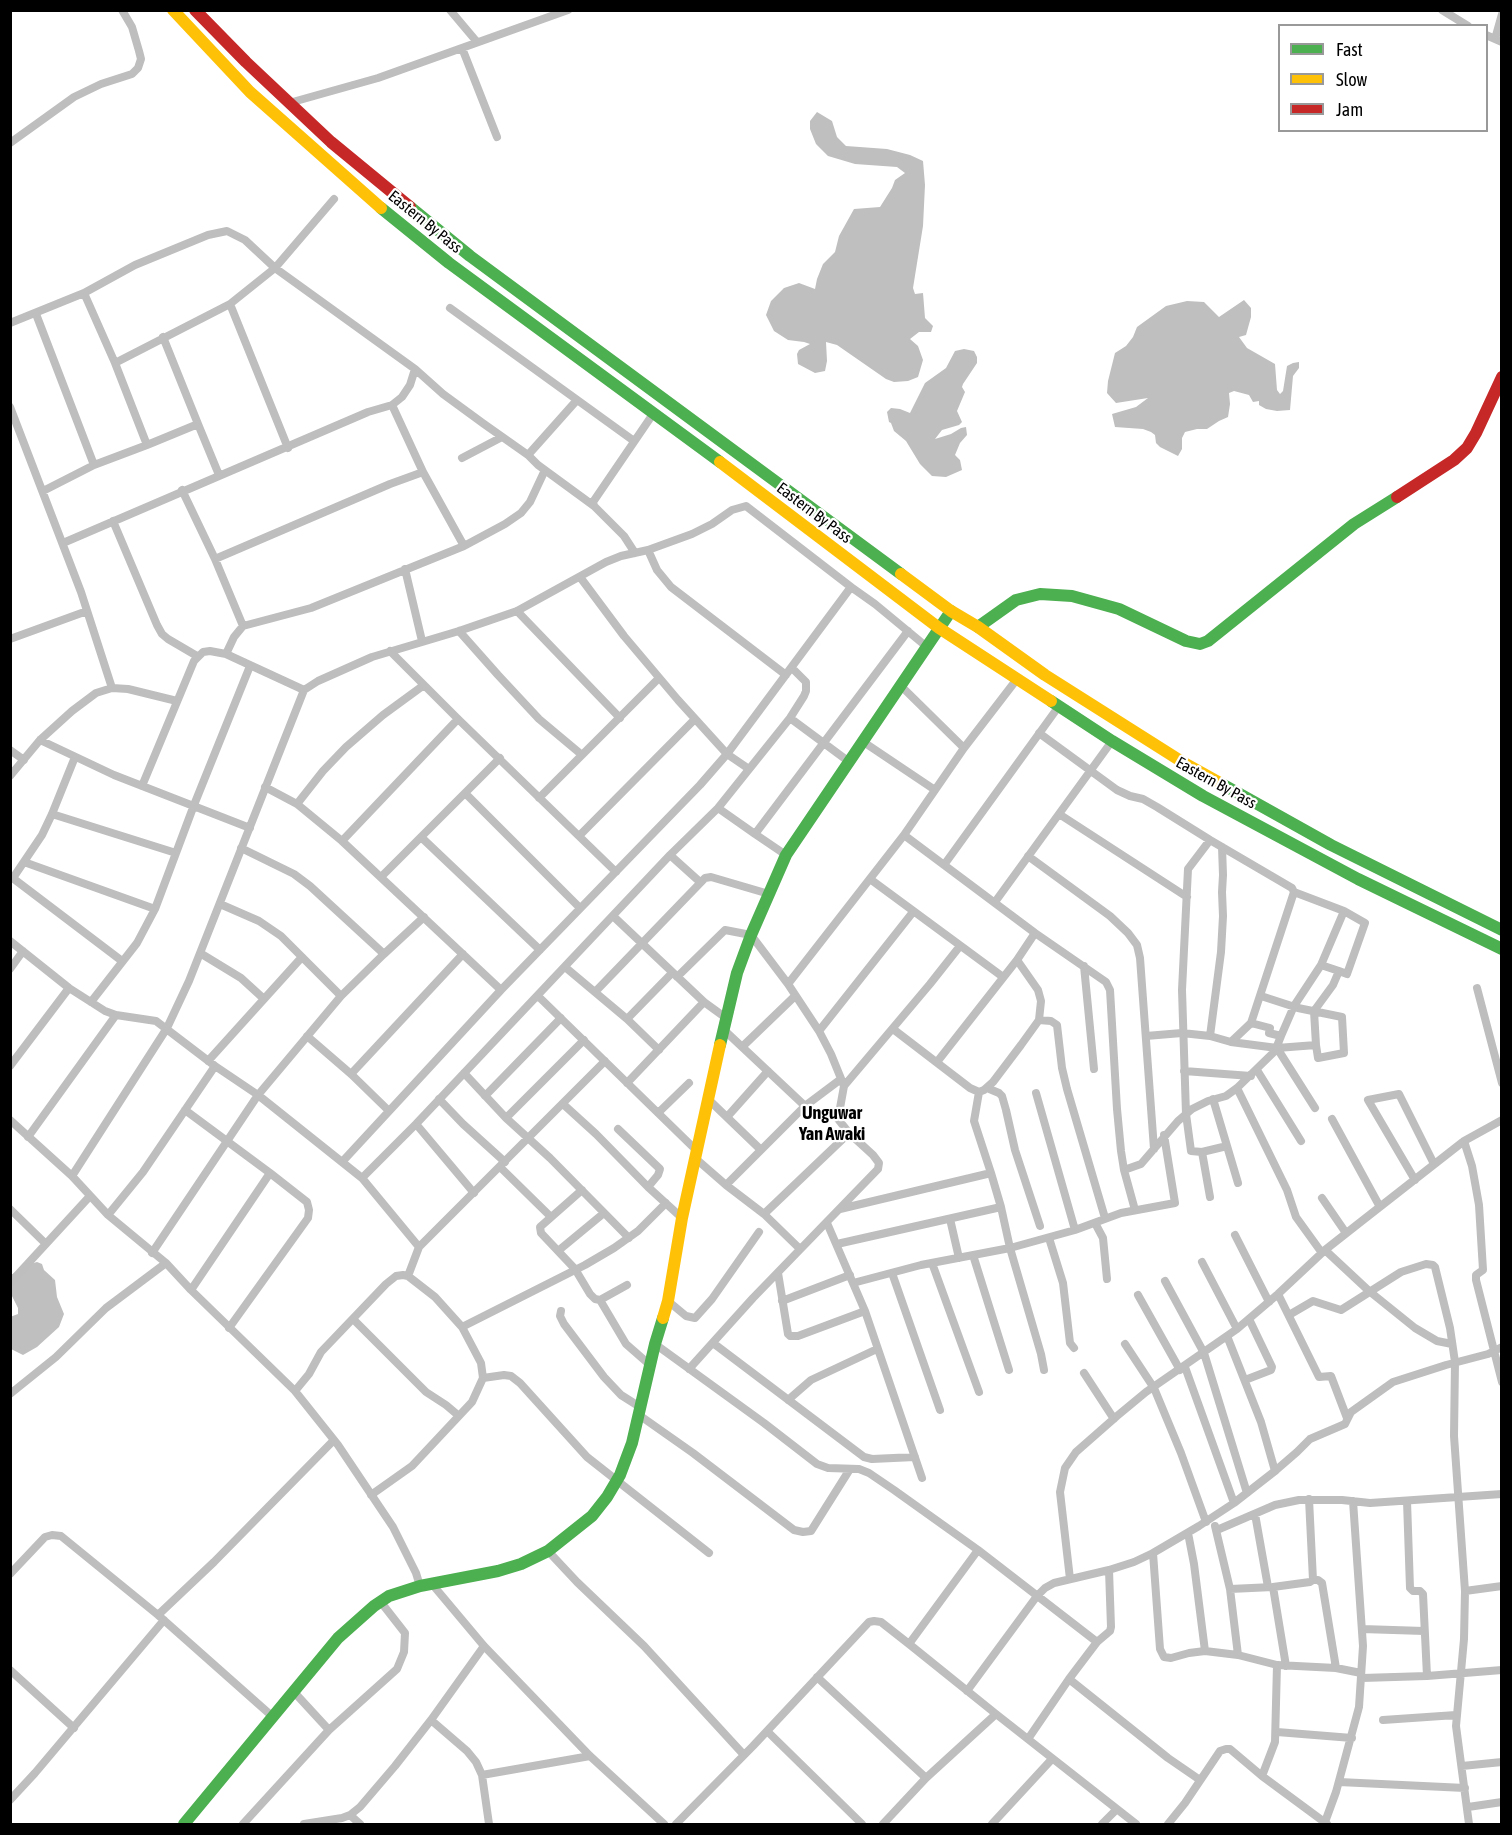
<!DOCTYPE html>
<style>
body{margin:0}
#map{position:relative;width:1512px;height:1835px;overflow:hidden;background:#fff;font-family:"Asap Condensed",sans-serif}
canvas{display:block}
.frame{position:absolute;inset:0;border:12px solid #000;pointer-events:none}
.legend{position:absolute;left:1278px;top:24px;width:210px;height:108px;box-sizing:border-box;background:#fff;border:2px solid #999;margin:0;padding:8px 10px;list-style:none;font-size:18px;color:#000}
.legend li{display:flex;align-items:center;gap:12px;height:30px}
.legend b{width:30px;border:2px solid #999}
</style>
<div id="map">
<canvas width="1512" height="1835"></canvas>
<div class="frame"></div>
<ul class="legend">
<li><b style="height:8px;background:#4caf50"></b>Fast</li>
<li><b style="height:8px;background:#ffc107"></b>Slow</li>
<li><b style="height:8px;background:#c62828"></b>Jam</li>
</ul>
</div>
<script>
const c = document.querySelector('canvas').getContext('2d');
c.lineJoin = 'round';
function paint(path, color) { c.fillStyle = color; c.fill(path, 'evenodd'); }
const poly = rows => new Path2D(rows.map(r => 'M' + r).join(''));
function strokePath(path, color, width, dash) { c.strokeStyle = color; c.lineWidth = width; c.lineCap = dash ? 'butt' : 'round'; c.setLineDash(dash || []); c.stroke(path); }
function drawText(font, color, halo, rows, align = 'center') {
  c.font = font + ' "Asap Condensed",sans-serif'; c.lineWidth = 4.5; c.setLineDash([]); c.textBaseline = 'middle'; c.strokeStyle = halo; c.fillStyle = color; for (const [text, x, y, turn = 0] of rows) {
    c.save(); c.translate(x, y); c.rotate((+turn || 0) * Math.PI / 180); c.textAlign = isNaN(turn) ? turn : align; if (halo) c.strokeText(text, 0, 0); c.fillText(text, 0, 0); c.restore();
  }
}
const water = poly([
 [817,112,832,121,837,137,846,146,887,149,910,155,923,161,925,185,923,226,913,288,915,294,923,293,925,318,933,326,931,332,919,332,910,339,918,346,923,360,918,377,908,381,894,382,886,379,837,345,826,342,827,361,825,371,815,373,798,364,797,354,799,350,810,344,804,342,788,340,774,331,766,315,771,301,784,288,799,283,815,289,817,279,823,264,835,252,839,236,854,209,880,207,892,188,895,180,905,173,897,167,855,164,828,156,816,144,810,129,810,121],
 [1244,300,1251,308,1251,317,1246,335,1239,337,1247,348,1275,364,1277,390,1280,394,1283,391,1287,366,1293,363,1299,362,1299,368,1293,376,1290,410,1277,411,1266,409,1259,405,1259,401,1253,402,1249,395,1234,391,1229,393,1230,404,1228,417,1219,421,1207,429,1197,429,1185,432,1182,438,1182,449,1178,456,1160,447,1156,443,1155,435,1151,432,1143,429,1115,427,1112,414,1136,407,1148,398,1116,403,1107,393,1108,381,1115,353,1126,346,1133,337,1137,327,1166,306,1187,301,1204,302,1219,317],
 [964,349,974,351,977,357,977,363,963,384,962,387,965,392,957,411,962,422,959,425,942,430,935,439,951,434,961,428,966,427,967,435,960,443,955,455,960,460,962,470,946,477,932,476,920,464,906,441,894,431,891,423,889,422,887,412,891,408,900,409,910,413,925,383,946,368,955,351],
 [37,1262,42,1264,44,1270,55,1280,57,1297,64,1314,59,1327,37,1347,23,1355,11,1349,10,1317,18,1314,18,1308,11,1294,11,1275,30,1264]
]);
const street = poly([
 [450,10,477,42],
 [1442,10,1468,26],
 [1486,35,1502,42],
 [1495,39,1502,14],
 [462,48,497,137],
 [289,103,378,78,568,10],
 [10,143,74,97,101,84,132,74,138,68,141,59,139,51,132,27,122,10],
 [450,308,634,441],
 [36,314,94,465],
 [10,323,84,293,135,265,208,235,227,231,245,240,275,268,415,369],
 [115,363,230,304],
 [577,400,528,455,538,465,594,506],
 [392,405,423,472],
 [10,407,81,592,112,688],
 [198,424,219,475],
 [147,445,198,424,163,337],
 [288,448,230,304,275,268,334,199],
 [462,458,502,437],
 [182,490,215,559,390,484,423,472,464,546],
 [43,491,94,465,147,445,115,363,84,293],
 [113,521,157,625,162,634,168,639,197,656],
 [63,543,368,412,392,405,402,397,410,385,415,369,443,394,484,424,528,455],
 [648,550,657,570,671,587,786,675],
 [635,553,624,536,594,506,593,502,653,414],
 [215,559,243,626],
 [405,569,422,641],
 [580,577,624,636,678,700,727,754,749,769],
 [851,587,875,604,927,647],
 [517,611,620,718],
 [459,631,498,675,539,719,582,755],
 [10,639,87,611],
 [390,651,458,719,616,872],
 [226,654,234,637,243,626,311,608,464,546,505,524,521,513,530,502,545,470],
 [790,718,848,761],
 [1039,733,1117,790,1130,796,1143,799,1157,807,1210,840,1292,888,1294,892,1344,911,1321,965,1294,1006,1281,1036],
 [40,740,114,775,250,828],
 [862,741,935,790],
 [964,748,1017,679],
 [10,750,24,760],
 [10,776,40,740,72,711,96,693,112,688,128,689,177,701],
 [142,786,194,661,203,652,210,651,226,654,304,690],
 [265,787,297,804,342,841,501,990],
 [465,793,580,908],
 [539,798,659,678],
 [297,804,323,771,346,747,383,715,424,685],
 [718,808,755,834,908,631],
 [52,814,176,853],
 [1059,814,1187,897],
 [755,834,786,855],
 [904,835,1035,933,1106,982,1110,990,1117,1109,1121,1151,1124,1170,1135,1210],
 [579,836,695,719],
 [421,837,540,950],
 [342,841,458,719],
 [241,848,294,874,310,886,384,954],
 [670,855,700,882],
 [1028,856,1110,916,1128,933,1137,945,1140,958,1154,1149],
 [24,862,155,909],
 [944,865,1059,706],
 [10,876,122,961],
 [381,877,500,758],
 [13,878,42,835,52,814,75,757],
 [870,879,1003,977],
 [995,902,1112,741],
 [220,904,259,921,281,936,341,996],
 [613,916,704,1002,726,1018],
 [10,941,69,988,105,1011,116,1015,156,1021,215,1066,258,1095,362,1178,419,1247,408,1276],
 [200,953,241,978,264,999],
 [1084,966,1094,1069],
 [565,967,627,1019,659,1050],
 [10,969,23,951],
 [1339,971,1347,974,1365,923,1344,911],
 [677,977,725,930,751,935,788,984,819,1031,831,1054,844,1086],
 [788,984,904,835,964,748,900,685],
 [1477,988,1502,1083],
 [595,992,705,878,711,877,769,894],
 [538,996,696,1150],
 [91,1002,137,943,155,909,194,805,250,666],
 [627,1019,672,973],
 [1039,1020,1051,1021,1057,1025,1062,1068,1067,1089,1105,1218],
 [723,1029,805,1106],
 [893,1029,970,1088,979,1092,984,1090,993,1082,1021,1045,1039,1020,1041,1001,1038,990,1017,960],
 [819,1031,913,912],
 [307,1036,351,1074,389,1111],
 [1146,1036,1182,1033,1210,1036,1231,1042,1251,1023,1294,892],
 [1210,1036,1221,952,1223,916,1222,892,1223,875,1222,847],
 [1231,1042,1277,1048,1316,1045,1318,1058,1344,1053,1342,1017,1298,1008,1261,996],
 [1316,1045,1314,1011,1333,985,1339,971,1321,965],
 [742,1047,795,996],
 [1277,1048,1315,1108],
 [208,1061,302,957],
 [937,1062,1017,960,1035,933],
 [10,1066,69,988],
 [1257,1070,1301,1141],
 [1184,1071,1251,1076],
 [464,1073,506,1118,550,1158,629,1238],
 [351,1074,463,954],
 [627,1083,704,1002],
 [987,1088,999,1093,1002,1096,1006,1110,1015,1150,1040,1226],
 [1237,1088,1287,1190,1296,1217,1322,1253],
 [979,1092,974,1121,991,1173],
 [1036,1093,1075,1230],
 [485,1096,561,1018],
 [439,1099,463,1124,505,1162],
 [708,1099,761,1150],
 [1213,1099,1238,1183],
 [563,1104,596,1134,648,1187,682,1218],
 [185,1110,270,1173,307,1202,309,1210,308,1218,229,1328],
 [658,1113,689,1083],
 [727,1117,768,1071],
 [506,1118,584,1040],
 [1332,1119,1380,1207],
 [10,1120,72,1176,108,1215,166,1263,191,1290,295,1391,338,1445,393,1527,416,1573,420,1586],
 [416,1124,474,1193],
 [618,1129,660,1169,658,1175,648,1187],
 [28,1137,116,1015],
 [1464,1141,1472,1166,1479,1205,1483,1270,1476,1275,1476,1280,1502,1382],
 [1202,1152,1191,1151,1186,1114,1182,990,1188,869,1210,840],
 [695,1158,726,1185,764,1214,800,1249],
 [500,1167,551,1217],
 [1124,1170,1141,1164,1178,1121,1192,1109,1208,1101,1226,1096,1237,1088,1275,1051,1281,1036,1269,1033,1270,1028,1251,1023],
 [72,1176,167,1028,189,981,304,690,318,681,372,657,459,631,517,611,606,562,621,556,648,550,692,534,712,524,732,510,746,506,851,587,727,754,700,785,501,990,342,1162],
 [362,1178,416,1124,670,855,718,808,790,718,804,696,806,691,806,682,792,668],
 [1415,1180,1368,1100,1399,1094,1434,1164],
 [726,1185,805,1106,841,1079],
 [582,1190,540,1227,541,1233,575,1269,590,1294,595,1299,600,1300,627,1285],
 [1210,1197,1202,1152,1227,1146],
 [1322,1198,1346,1233],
 [10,1209,46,1244],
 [840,1209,991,1173,1001,1207,1010,1248,1041,1354,1044,1370],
 [764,1214,849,1133],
 [108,1215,143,1172,215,1066],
 [950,1219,959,1258],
 [827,1223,865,1311,922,1478],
 [1095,1223,1103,1238,1107,1279],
 [1235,1235,1269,1302],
 [1049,1238,1063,1283,1070,1343,1074,1348],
 [837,1244,1001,1207],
 [419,1247,605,1061],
 [1325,1250,1369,1291,1415,1328,1437,1341,1452,1344],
 [558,1251,604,1213],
 [152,1253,258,1095,341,996,384,954,424,917],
 [973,1255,1009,1370],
 [1202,1262,1237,1329],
 [932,1263,979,1392],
 [778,1273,788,1334,790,1336,798,1336,865,1311],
 [892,1273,940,1410],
 [1165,1281,1204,1353,1247,1493],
 [10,1283,90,1196],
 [853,1283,921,1265,1010,1248,1075,1230,1121,1213,1175,1203,1164,1135],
 [191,1290,270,1173],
 [1278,1294,1319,1377,1331,1376,1347,1418],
 [1138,1295,1180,1370],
 [600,1300,626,1344,650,1365],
 [668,1301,686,1316,695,1318,712,1299,759,1232],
 [782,1301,850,1275],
 [561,1311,560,1316,564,1324,604,1377,621,1395,640,1407],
 [1289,1315,1313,1301,1341,1310,1401,1272,1426,1264,1433,1265,1435,1267,1450,1328,1455,1362,1454,1436,1465,1591,1464,1639,1456,1726,1469,1824],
 [354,1320,426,1392,446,1405,459,1416],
 [462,1327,585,1265,614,1248,638,1231,666,1203],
 [1227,1336,1261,1422,1275,1471],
 [713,1343,864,1457,872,1459,915,1457],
 [655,1344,764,1423,817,1464,828,1468,859,1469,869,1473,894,1490,978,1550,1097,1642],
 [1125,1344,1154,1388,1181,1453,1206,1522],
 [1185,1367,1234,1503],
 [689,1369,753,1298,878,1169,879,1163,873,1155,849,1133,838,1119,844,1086,930,984,960,946],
 [1084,1373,1114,1419],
 [483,1378,504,1375,511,1376,520,1383,587,1457,709,1553],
 [1245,1380,1271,1370,1272,1367,1249,1319],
 [295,1391,309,1374,321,1352,386,1284,396,1276,403,1275,408,1276,435,1297,462,1327,481,1363,483,1378,472,1402,412,1466,371,1495],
 [10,1394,56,1357,106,1308,166,1263],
 [788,1400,811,1380,877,1349],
 [639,1415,693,1453,794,1530,803,1532,811,1531,850,1469],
 [1407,1501,1410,1588,1413,1591,1420,1591,1423,1594,1427,1676],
 [1255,1514,1268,1587],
 [1215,1526,1230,1589,1238,1655],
 [1217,1530,1275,1505,1299,1500,1342,1500,1370,1503,1502,1494],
 [1188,1533,1194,1564,1205,1651],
 [548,1551,577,1582,644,1646,744,1755],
 [1153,1553,1160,1649,1164,1657,1171,1658,1189,1653,1205,1651,1238,1655,1277,1665,1336,1668,1361,1673],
 [10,1574,45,1537,52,1535,61,1536,158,1615,273,1717],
 [1070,1579,1060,1492,1065,1468,1076,1452,1117,1416,1146,1392,1237,1329,1278,1294,1325,1250,1358,1224,1464,1141,1502,1120],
 [1313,1580,1318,1580,1322,1583,1336,1668],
 [432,1584,484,1646,590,1756,664,1824],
 [1273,1587,1286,1666],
 [1230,1589,1273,1587,1310,1582,1313,1580,1309,1499],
 [1465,1591,1502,1586],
 [158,1615,214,1562,333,1441],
 [1362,1629,1424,1631],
 [909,1644,978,1550],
 [10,1670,74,1728],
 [817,1677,926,1778],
 [1362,1678,1427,1676,1502,1670],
 [1069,1679,1168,1758,1200,1780],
 [967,1691,1037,1596,1045,1588,1054,1583,1109,1570,1134,1562,1153,1553,1199,1526,1234,1503,1275,1471,1297,1452,1310,1439,1345,1424,1351,1412,1393,1382,1446,1365,1488,1354,1502,1347],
 [294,1692,329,1730],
 [431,1720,467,1751,476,1762,482,1775,489,1824],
 [1383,1720,1456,1715],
 [767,1731,862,1824],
 [1277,1732,1352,1738],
 [1028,1739,1069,1679,1097,1642,1110,1631,1111,1627,1109,1570],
 [1462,1766,1502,1762],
 [482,1775,590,1756],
 [1262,1776,1275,1742,1277,1665],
 [1339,1782,1465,1788],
 [10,1800,35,1773,164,1620],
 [1468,1807,1502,1802],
 [350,1815,360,1824],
 [1325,1822,1336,1792,1359,1707,1363,1646,1353,1501],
 [243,1824,329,1730,397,1669,404,1652,405,1633,380,1601],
 [304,1824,342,1818,350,1815,360,1807,395,1766,431,1720,484,1646],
 [676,1824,753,1746,869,1622,874,1621,881,1622,909,1644,996,1714,1136,1824],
 [883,1824,926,1778,996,1714],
 [992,1824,1052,1759],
 [1102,1824,1117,1809],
 [1168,1824,1185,1803,1220,1751,1226,1749,1230,1749,1262,1776,1327,1824]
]);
const fast = poly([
 [410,207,470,256,901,574],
 [381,208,449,263,720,462],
 [978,627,1016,600,1040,594,1072,596,1119,609,1186,641,1200,644,1208,641,1354,524,1397,497],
 [1051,701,1112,741,1203,796,1358,879,1502,949],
 [1220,783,1331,845,1502,930],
 [720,1045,737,973,751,935,786,855,951,611],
 [184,1824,338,1638,374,1606,389,1596,420,1586,498,1571,521,1564,548,1551,592,1516,607,1497,620,1475,632,1443,655,1344,663,1318]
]);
const slow = poly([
 [173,10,250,92,381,208],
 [720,462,939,628,1051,701],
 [901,574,951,611,978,627,1045,675,1184,763,1220,783],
 [663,1318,668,1301,682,1218,720,1045]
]);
const jam = poly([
 [195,10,246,62,331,142,410,207],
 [1397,497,1454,460,1467,448,1476,433,1502,377]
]);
const streetNames = [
 ["Eastern By Pass",425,222,39],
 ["Eastern By Pass",814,513,37],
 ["Eastern By Pass",1216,783,29]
];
const neighbourhoodNames = [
 ["Unguwar",832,1113],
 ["Yan Awaki",832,1134]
];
paint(water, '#bfbfbf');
strokePath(street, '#bebebe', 8);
strokePath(fast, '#4caf50', 12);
strokePath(slow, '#ffc107', 12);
strokePath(jam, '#c62828', 12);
drawText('16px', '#000', '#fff', streetNames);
drawText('bold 18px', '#000', '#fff', neighbourhoodNames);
</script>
